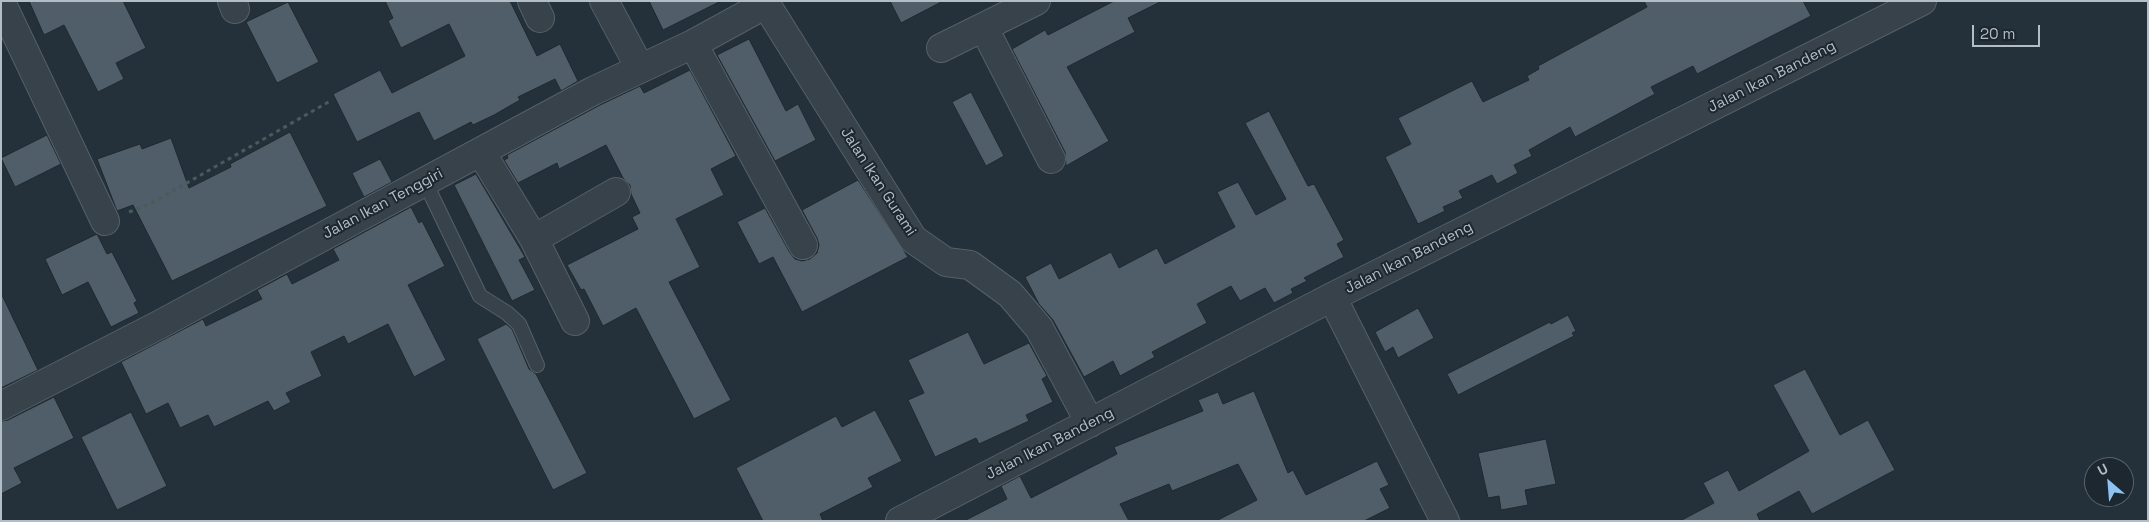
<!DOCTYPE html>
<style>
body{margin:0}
#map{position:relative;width:2149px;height:522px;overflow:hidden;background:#24313a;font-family:"Space Grotesk",sans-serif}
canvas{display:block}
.frame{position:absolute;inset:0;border:2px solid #b3bdc6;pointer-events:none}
.north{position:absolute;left:2084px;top:457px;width:50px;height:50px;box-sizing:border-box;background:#1d272f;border:1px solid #59636b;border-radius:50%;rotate:333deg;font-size:14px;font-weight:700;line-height:20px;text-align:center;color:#b3bdc6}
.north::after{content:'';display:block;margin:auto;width:18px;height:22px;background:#8dc3f1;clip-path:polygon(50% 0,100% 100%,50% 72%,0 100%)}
.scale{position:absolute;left:1972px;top:25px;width:68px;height:22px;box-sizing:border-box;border:2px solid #b3bdc6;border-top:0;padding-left:6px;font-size:15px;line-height:18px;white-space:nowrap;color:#b3bdc6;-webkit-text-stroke:4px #1d272f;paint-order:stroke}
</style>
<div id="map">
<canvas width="2149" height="522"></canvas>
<div class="frame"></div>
<div class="north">U</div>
<div class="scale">20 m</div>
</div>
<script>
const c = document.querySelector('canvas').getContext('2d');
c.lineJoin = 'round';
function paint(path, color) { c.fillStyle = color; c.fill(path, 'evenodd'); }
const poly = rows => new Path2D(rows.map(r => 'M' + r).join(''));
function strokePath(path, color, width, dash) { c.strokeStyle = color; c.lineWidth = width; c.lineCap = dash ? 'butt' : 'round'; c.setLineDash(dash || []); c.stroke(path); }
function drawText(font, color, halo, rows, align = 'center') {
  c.font = font + ' "Space Grotesk",sans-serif'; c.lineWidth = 4; c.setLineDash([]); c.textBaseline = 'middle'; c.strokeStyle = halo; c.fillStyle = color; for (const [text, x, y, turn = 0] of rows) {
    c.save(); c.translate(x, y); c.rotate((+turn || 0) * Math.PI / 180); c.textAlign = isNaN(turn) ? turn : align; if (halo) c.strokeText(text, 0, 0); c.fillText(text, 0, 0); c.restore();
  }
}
const building = poly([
 [29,1,123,1,146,48,116,63,124,79,98,92,64,25,44,35,29,1],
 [385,1,510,1,537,56,560,44,578,81,561,91,555,79,518,97,520,100,494,115,473,125,471,122,434,141,419,112,357,142,333,94,380,70,392,93,465,56,449,24,401,48,388,21,393,18,385,1],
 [649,1,721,1,663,30,649,1],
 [890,1,943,1,901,23,890,1],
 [1114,1,1162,1,1128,18,1135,32,1067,67,1109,141,1066,166,1065,152,1012,49,1045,30,1048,35,1114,1],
 [1644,1,1803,1,1811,16,1697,74,1693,66,1651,87,1655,94,1575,137,1570,127,1529,150,1532,156,1514,165,1518,173,1497,184,1492,175,1459,191,1463,198,1443,207,1445,211,1418,224,1385,157,1411,144,1398,118,1472,81,1483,102,1529,80,1527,76,1539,69,1538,66,1647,7,1644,1],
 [288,2,319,62,277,83,246,22,288,2],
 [749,39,786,111,798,104,816,140,775,161,717,55,749,39],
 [690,70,736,156,711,169,724,195,676,219,700,267,669,282,731,400,694,419,636,308,603,326,584,289,581,290,567,265,638,229,632,217,640,213,631,194,630,185,623,178,606,145,559,169,557,163,518,183,504,160,508,158,507,155,600,105,640,86,644,93,690,70],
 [971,92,1004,156,986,166,952,102,971,92],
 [1269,111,1308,186,1314,184,1344,240,1337,244,1344,257,1304,278,1307,281,1291,289,1293,293,1274,303,1265,288,1240,301,1231,286,1197,304,1207,323,1152,352,1155,357,1120,376,1113,361,1084,377,1053,320,1039,304,1025,277,1051,263,1059,279,1111,252,1119,268,1157,248,1165,264,1235,227,1217,192,1238,182,1256,215,1286,199,1245,123,1269,111],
 [290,132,327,206,172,281,133,205,117,211,97,159,140,144,142,149,171,138,189,188,231,167,230,164,290,132],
 [47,135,61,164,15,187,1,158,47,135],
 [380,159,392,182,364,197,352,173,380,159],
 [476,174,525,257,519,260,535,290,512,301,454,185,476,174],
 [858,180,908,257,802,312,773,257,759,264,737,222,765,208,790,253,795,259,802,261,810,259,817,253,819,245,817,238,802,210,858,180],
 [411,207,419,223,422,221,445,266,408,285,446,360,414,377,388,324,348,344,344,336,311,352,322,376,286,393,291,402,274,411,268,401,214,427,208,415,180,428,168,403,146,414,121,362,203,319,206,326,262,299,257,290,287,274,292,284,339,260,333,249,411,207],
 [97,234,107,254,112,252,137,301,134,303,139,313,111,327,88,282,62,295,45,259,97,234],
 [1,293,38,370,1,388,1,293],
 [1418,308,1434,338,1398,358,1393,347,1385,352,1375,332,1418,308],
 [1568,315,1576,331,1572,333,1574,336,1458,395,1447,374,1550,322,1551,324,1568,315],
 [506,324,512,329,529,369,536,374,587,473,553,490,477,339,506,324],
 [968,332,984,364,1029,343,1047,376,1042,379,1053,402,1026,415,1029,421,979,444,976,438,935,457,908,400,924,393,908,360,968,332],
 [1805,369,1840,435,1868,420,1895,470,1812,514,1799,491,1757,514,1760,521,1680,521,1714,503,1703,483,1728,470,1739,491,1809,451,1773,385,1805,369],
 [1254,391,1288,473,1293,470,1306,495,1377,461,1389,485,1380,489,1390,508,1364,521,1216,521,1257,500,1238,464,1172,491,1169,484,1120,504,1129,521,964,521,1007,499,1001,486,1020,476,1031,498,1117,454,1114,447,1203,411,1198,400,1218,392,1223,404,1254,391],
 [54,397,74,438,14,468,22,483,1,494,1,421,8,420,54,397],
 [875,410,902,461,868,478,873,487,820,514,823,521,763,521,736,468,836,416,842,427,875,410],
 [131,412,167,486,117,510,81,437,131,412],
 [1546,439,1556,484,1525,490,1528,505,1501,510,1499,496,1488,498,1478,453,1546,439]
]);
const path = poly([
 [129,212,150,204,332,100]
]);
const service = poly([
 [425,182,480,296,507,313,519,324,537,365]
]);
const minor = poly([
 [232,1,235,9],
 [532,1,540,18],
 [604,1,640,68],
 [764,1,913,239,946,262,970,265,1010,294,1039,328,1090,423],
 [1,2,105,221],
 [984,28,1051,159],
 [693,44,803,245],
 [941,48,1036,1],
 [481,152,534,239,575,321],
 [534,239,616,192],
 [1332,297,1445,521],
 [1,406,157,326,593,91,693,44,766,4],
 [900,521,1332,297,1922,1]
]);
const streetNames = [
 ["Jalan Ikan Bandeng",1772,77,-27],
 ["Jalan Ikan Gurami",878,182,57],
 ["Jalan Ikan Tenggiri",383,204,-28],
 ["Jalan Ikan Bandeng",1409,258,-27],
 ["Jalan Ikan Bandeng",1050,444,-27]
];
paint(building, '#4f5e68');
strokePath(building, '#1f2931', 1);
strokePath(service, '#566068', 16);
strokePath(minor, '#566068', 30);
strokePath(path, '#485c5b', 3, [4, 4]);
strokePath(service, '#38424b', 14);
strokePath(minor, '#38424b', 28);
drawText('15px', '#b3bdc6', '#1d272f', streetNames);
</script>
